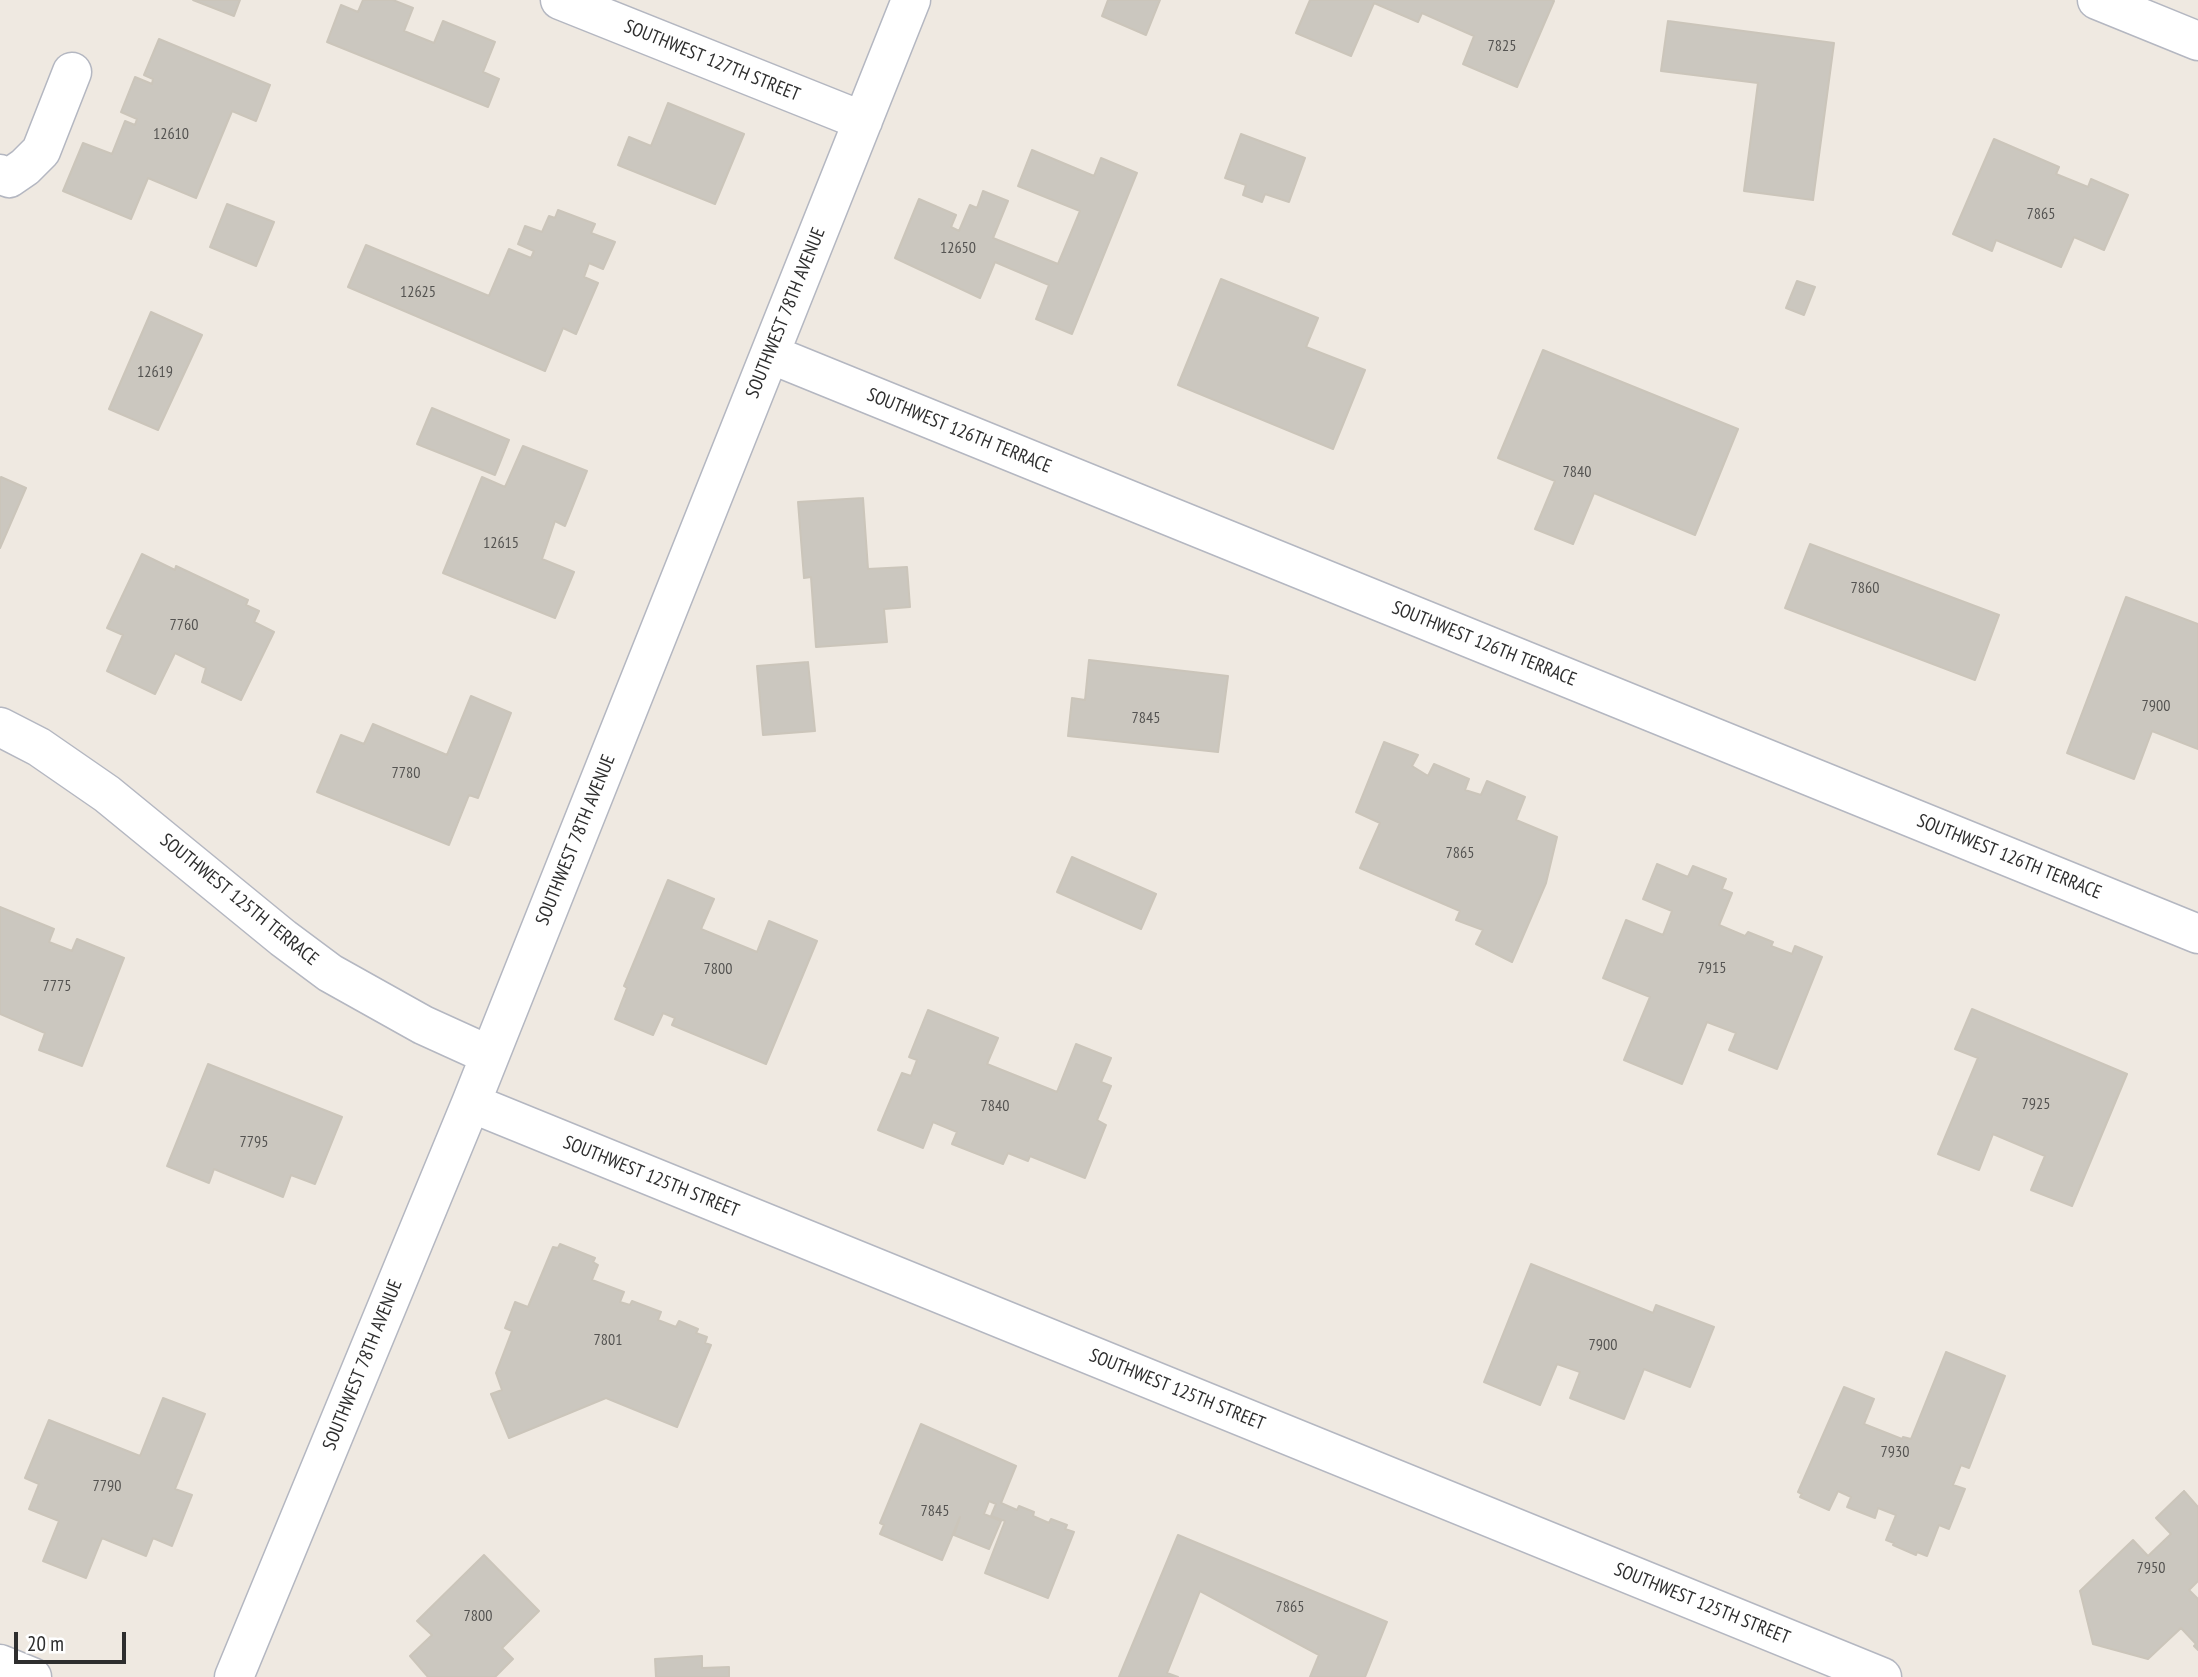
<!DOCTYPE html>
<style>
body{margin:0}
#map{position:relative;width:2198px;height:1677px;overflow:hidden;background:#efe9e1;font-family:"PT Sans Narrow",sans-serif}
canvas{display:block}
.scale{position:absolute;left:14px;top:1632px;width:112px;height:32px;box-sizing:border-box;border:4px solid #2e2e2e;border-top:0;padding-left:9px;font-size:21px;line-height:24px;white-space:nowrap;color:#2e2e2e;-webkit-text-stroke:5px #fff;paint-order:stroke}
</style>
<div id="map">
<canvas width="2198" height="1677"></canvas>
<div class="scale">20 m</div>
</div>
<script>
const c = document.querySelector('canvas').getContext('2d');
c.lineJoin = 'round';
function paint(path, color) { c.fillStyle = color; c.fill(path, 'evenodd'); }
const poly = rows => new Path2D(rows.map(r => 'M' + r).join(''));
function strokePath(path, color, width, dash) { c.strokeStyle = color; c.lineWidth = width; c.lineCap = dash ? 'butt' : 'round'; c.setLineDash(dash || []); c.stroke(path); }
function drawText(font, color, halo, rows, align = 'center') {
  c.font = font + ' "PT Sans Narrow",sans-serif'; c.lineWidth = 7; c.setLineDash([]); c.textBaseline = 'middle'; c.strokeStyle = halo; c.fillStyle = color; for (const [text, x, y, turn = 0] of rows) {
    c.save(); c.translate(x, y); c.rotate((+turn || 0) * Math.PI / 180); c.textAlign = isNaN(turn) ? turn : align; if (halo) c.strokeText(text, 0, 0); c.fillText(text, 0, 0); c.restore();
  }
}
const building = poly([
 [193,0,240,0,234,16,193,0],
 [363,0,393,0,413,8,404,31,434,43,443,21,495,42,483,72,499,79,488,107,327,42,341,5,358,12,363,0],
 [1108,0,1160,0,1146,35,1102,16,1108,0],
 [1310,0,1552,0,1554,1,1517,87,1463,64,1474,36,1422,13,1418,22,1374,3,1351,56,1296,33,1310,0],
 [1668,21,1834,43,1813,200,1744,191,1758,83,1661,71,1668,21],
 [159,39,270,85,256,121,232,111,196,198,148,178,131,219,63,191,83,143,112,154,125,121,135,125,137,119,121,112,135,77,152,84,153,79,144,75,159,39],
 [668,103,744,134,715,204,618,165,629,137,651,146,668,103],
 [1241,134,1305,158,1289,202,1265,194,1262,202,1243,195,1246,185,1225,178,1241,134],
 [1994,139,2059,167,2056,174,2088,187,2091,179,2128,195,2104,250,2074,237,2061,267,1996,240,1992,251,1953,234,1994,139],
 [1032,150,1094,176,1101,158,1137,173,1072,334,1036,319,1049,285,995,262,980,298,895,258,919,199,956,215,951,227,959,231,970,205,977,208,983,191,1008,201,993,238,1058,264,1080,211,1018,186,1032,150],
 [227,204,274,222,256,266,210,247,227,204],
 [558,210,595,224,591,233,615,242,603,269,589,263,584,277,598,283,576,334,563,328,545,371,348,287,366,245,489,296,509,249,531,258,534,251,518,244,525,226,542,232,549,216,555,218,558,210],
 [1221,279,1318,318,1306,347,1365,370,1333,449,1178,385,1221,279],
 [1797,281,1815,287,1804,315,1786,308,1797,281],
 [151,312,202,335,158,430,109,409,151,312],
 [1543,350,1738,429,1695,535,1594,493,1573,544,1535,529,1555,481,1498,458,1543,350],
 [432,408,509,440,495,475,417,444,432,408],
 [523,446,587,471,565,526,555,521,542,559,574,572,555,618,443,573,482,477,505,487,523,446],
 [1,477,26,488,0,548,0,480,1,477],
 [863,498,868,569,907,567,910,607,884,609,887,642,816,647,811,577,804,578,798,502,863,498],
 [1810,544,1999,615,1975,680,1785,608,1810,544],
 [142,554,175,570,176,566,248,600,246,605,259,611,254,622,274,632,241,700,202,682,206,668,175,653,155,694,107,671,123,635,107,628,142,554],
 [2126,597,2198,624,2198,749,2152,731,2134,779,2067,753,2126,597],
 [1089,660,1228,676,1218,752,1068,736,1072,698,1085,700,1089,660],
 [808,662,815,731,763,735,757,666,808,662],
 [471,696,511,713,478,798,469,795,449,845,317,792,341,735,364,744,373,724,447,755,471,696],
 [1384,742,1418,755,1412,766,1428,776,1434,764,1469,779,1465,790,1481,795,1487,781,1525,797,1516,820,1557,837,1546,883,1512,962,1476,944,1483,930,1456,920,1460,911,1360,868,1380,823,1356,812,1384,742],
 [1072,857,1156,894,1141,929,1057,892,1072,857],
 [1657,864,1688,877,1693,866,1726,879,1722,889,1732,893,1719,925,1745,936,1748,932,1773,942,1771,946,1792,954,1795,946,1822,957,1777,1069,1729,1050,1736,1033,1707,1022,1682,1084,1624,1060,1650,997,1603,978,1626,920,1663,935,1672,911,1643,899,1657,864],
 [668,880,714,899,701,929,757,952,769,921,817,941,766,1064,672,1025,675,1018,663,1013,653,1035,615,1019,627,988,624,986,668,880],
 [0,907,54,929,49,942,72,951,77,939,124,958,82,1066,39,1050,45,1033,0,1014,0,907],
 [1972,1009,2127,1074,2072,1206,2031,1190,2045,1156,1993,1134,1979,1170,1938,1154,1978,1058,1955,1049,1972,1009],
 [928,1010,998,1038,987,1064,1057,1092,1076,1044,1111,1058,1101,1082,1111,1086,1097,1120,1106,1125,1085,1178,1030,1156,1028,1161,1008,1153,1003,1164,952,1144,957,1132,933,1122,923,1148,878,1130,902,1073,911,1076,917,1060,909,1057,928,1010],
 [208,1064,342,1117,315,1184,291,1175,283,1197,214,1169,209,1183,167,1166,208,1064],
 [560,1244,595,1258,593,1262,598,1265,592,1280,624,1292,620,1302,630,1305,632,1301,661,1312,658,1320,676,1327,679,1321,698,1329,696,1333,707,1337,705,1343,711,1345,677,1427,606,1398,509,1438,491,1394,502,1390,496,1373,512,1331,505,1328,515,1302,528,1307,553,1247,558,1248,560,1244],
 [1531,1264,1653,1313,1656,1305,1714,1327,1690,1387,1644,1369,1624,1419,1570,1398,1580,1372,1557,1364,1540,1405,1484,1382,1531,1264],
 [1946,1352,2005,1376,1969,1468,1961,1465,1953,1485,1965,1489,1949,1529,1939,1525,1927,1556,1917,1552,1916,1555,1893,1545,1894,1543,1886,1540,1896,1515,1878,1508,1875,1518,1847,1507,1851,1497,1838,1491,1829,1510,1800,1497,1802,1494,1798,1492,1844,1387,1874,1399,1864,1424,1902,1439,1903,1437,1911,1439,1946,1352],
 [163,1398,205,1414,175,1489,192,1495,172,1546,153,1538,146,1556,102,1538,86,1578,43,1561,59,1521,29,1509,39,1484,25,1478,49,1420,140,1456,163,1398],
 [921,1424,1016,1466,1001,1503,1017,1510,1019,1506,1034,1512,1033,1516,1049,1523,1051,1519,1067,1525,1065,1529,1074,1532,1048,1598,985,1573,1005,1521,991,1516,996,1504,989,1501,984,1514,1001,1521,989,1549,954,1535,960,1517,942,1560,880,1534,884,1525,880,1523,921,1424],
 [2184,1491,2198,1507,2198,1581,2189,1590,2198,1599,2198,1650,2194,1646,2196,1644,2181,1628,2148,1659,2093,1644,2080,1591,2133,1540,2148,1556,2171,1534,2156,1518,2184,1491],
 [1178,1535,1387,1622,1365,1677,1310,1677,1319,1655,1200,1591,1167,1673,1178,1677,1119,1677,1178,1535],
 [484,1555,539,1611,502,1648,513,1659,495,1677,428,1677,410,1656,432,1635,417,1621,484,1555],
 [702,1656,702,1668,729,1667,729,1677,656,1677,655,1659,702,1656]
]);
const minor = poly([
 [560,0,863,121],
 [2097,0,2198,41],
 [0,174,9,178,25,167,41,151,72,72],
 [770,354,2198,934],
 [0,727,39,747,107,794,283,938,330,973,423,1025,489,1055],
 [471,1103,1882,1677],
 [0,1664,32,1677],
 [234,1677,471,1103,911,0]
]);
const numberNames = [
 ["7825",1502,46],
 ["12610",171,134],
 ["7865",2041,214],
 ["12650",958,248],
 ["12625",418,292],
 ["12619",155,372],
 ["7840",1577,472],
 ["12615",501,543],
 ["7860",1865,588],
 ["7760",184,625],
 ["7900",2156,706],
 ["7845",1146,718],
 ["7780",406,773],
 ["7865",1460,853],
 ["7915",1712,968],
 ["7800",718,969],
 ["7775",57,986],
 ["7925",2036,1104],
 ["7840",995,1106],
 ["7795",254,1142],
 ["7801",608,1340],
 ["7900",1603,1345],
 ["7930",1895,1452],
 ["7790",107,1486],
 ["7845",935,1511],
 ["7950",2151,1568],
 ["7865",1290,1607],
 ["7800",478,1616]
];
const streetNames = [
 ["SOUTHWEST 127TH STREET",712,61,22],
 ["SOUTHWEST 78TH AVENUE",786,313,-68],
 ["SOUTHWEST 126TH TERRACE",959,431,22],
 ["SOUTHWEST 126TH TERRACE",1484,644,22],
 ["SOUTHWEST 78TH AVENUE",576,840,-68],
 ["SOUTHWEST 126TH TERRACE",2009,857,22],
 ["SOUTHWEST 125TH TERRACE",239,900,39],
 ["SOUTHWEST 125TH STREET",651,1177,22],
 ["SOUTHWEST 78TH AVENUE",363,1365,-68],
 ["SOUTHWEST 125TH STREET",1177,1390,22],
 ["SOUTHWEST 125TH STREET",1702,1604,22]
];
paint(building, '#cbc7bf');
strokePath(building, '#cbc5ba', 2);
strokePath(minor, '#b4b7c1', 41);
strokePath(minor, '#fff', 38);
drawText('16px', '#555452', null, numberNames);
drawText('19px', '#2e2e2e', '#fff', streetNames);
</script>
